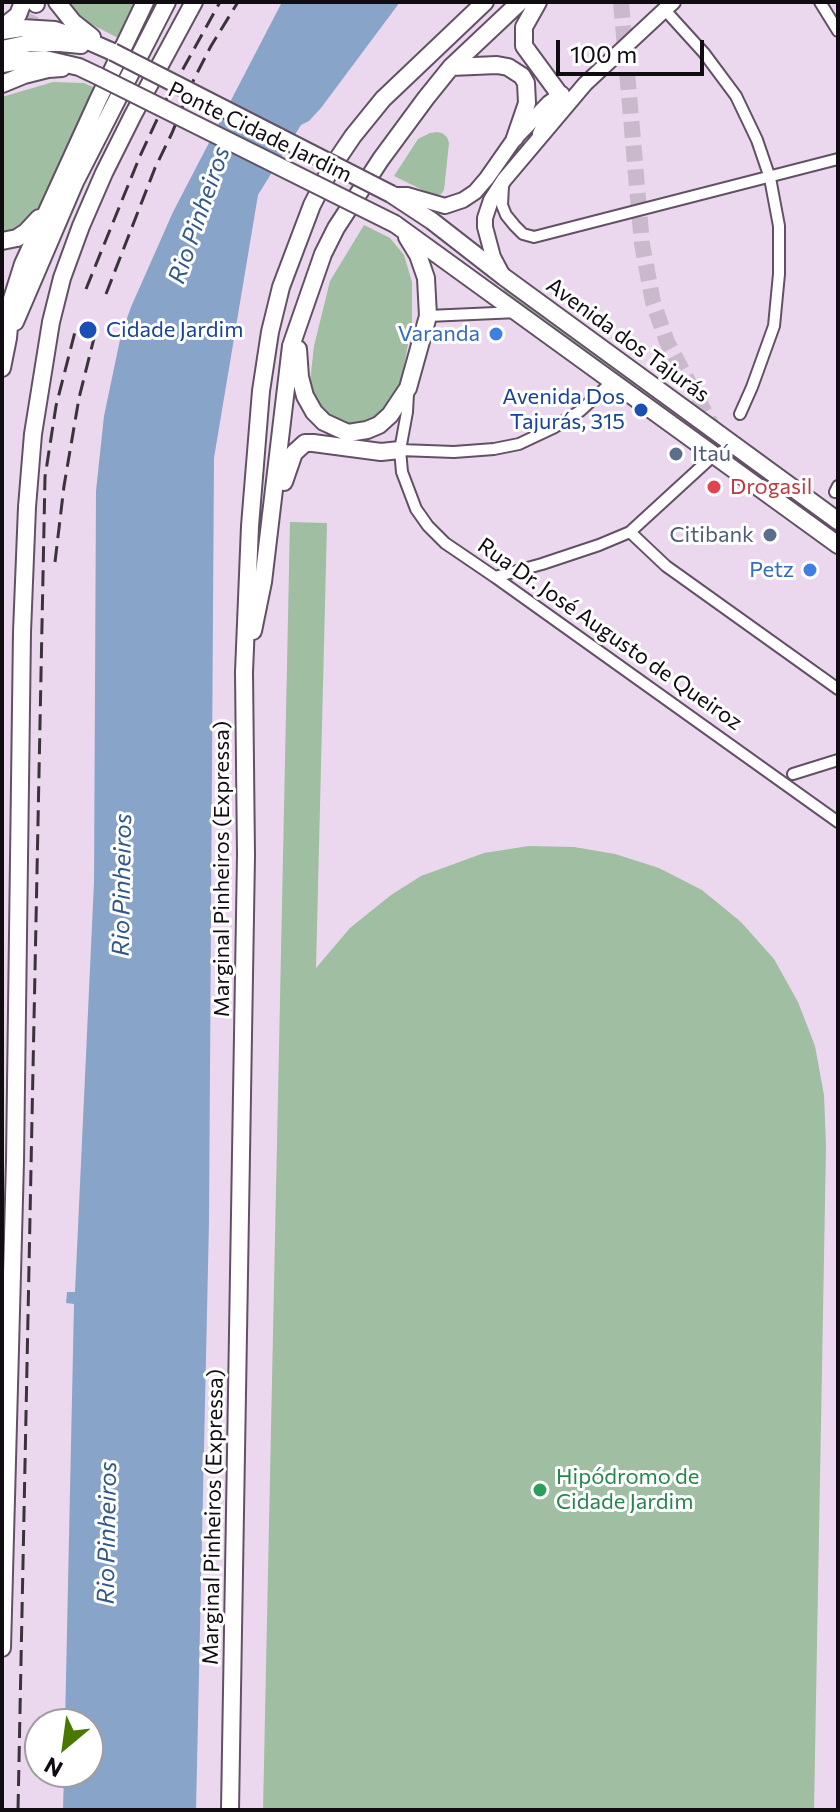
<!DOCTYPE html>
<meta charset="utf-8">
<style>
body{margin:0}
#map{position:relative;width:840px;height:1812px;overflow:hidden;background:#ebd8ee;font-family:Commissioner,sans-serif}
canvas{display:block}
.frame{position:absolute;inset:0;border:4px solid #110b12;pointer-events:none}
.north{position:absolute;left:24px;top:1708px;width:80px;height:80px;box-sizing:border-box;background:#fff;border:2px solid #a09da0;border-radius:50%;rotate:209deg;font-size:22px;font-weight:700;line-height:32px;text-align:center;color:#110b12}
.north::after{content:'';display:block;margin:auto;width:28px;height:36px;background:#487800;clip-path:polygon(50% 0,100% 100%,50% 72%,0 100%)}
.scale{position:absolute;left:556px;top:40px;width:148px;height:36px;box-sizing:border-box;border:4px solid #110b12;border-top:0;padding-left:10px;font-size:24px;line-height:28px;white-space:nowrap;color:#110b12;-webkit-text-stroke:6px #fff;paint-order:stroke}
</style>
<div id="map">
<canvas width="840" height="1812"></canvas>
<div class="frame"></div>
<div class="north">N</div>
<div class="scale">100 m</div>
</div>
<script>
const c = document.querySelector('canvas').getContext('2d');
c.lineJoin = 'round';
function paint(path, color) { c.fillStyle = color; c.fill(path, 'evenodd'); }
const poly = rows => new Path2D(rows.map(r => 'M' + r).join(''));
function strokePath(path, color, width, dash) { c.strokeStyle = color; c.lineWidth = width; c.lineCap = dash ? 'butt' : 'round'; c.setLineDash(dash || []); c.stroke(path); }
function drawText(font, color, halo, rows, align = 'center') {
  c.font = font + ' Commissioner,sans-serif'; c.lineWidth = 6; c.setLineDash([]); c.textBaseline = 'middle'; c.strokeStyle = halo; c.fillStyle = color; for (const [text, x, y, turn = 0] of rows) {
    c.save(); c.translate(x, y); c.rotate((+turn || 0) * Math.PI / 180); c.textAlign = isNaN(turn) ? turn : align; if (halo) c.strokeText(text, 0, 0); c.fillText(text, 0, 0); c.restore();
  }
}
const green = poly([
 [66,2,140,2,122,40,83,20],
 [53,82,84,83,95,88,34,218,14,233,2,232,2,97],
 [437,132,442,133,447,137,449,143,444,190,441,194,435,196,394,176,418,139,430,133],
 [364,225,390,238,404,255,412,282,412,322,400,388,385,415,369,424,348,427,335,423,315,404,310,382,314,346,330,281],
 [505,288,838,530,838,536,502,292],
 [290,522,327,523,316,968,350,928,391,895,421,876,484,853,529,846,574,847,615,854,659,868,702,890,741,922,774,959,798,1002,815,1046,824,1095,826,1146,814,1810,263,1810]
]);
const water = poly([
 [282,2,400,2,321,108,309,121,301,125,258,195,214,458,209,1222,196,1810,63,1810,64,1772,88,1772,88,1724,65,1724,74,1304,66,1303,67,1292,75,1292,94,882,96,491,104,416,121,335,131,307,173,212]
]);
const highwayTunnel = poly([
 [621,2,642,244,653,302,667,342,718,437,736,460,838,535],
 [2,40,23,27,31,16,36,4]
]);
const minor = poly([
 [820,2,838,31],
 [665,10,704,53,736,96,757,140,770,178,779,226,779,274,774,326,752,387,740,414],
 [503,186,502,205,506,215,515,226,523,234,534,237,838,159],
 [428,316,518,312],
 [408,393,407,412,400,450,402,472,416,509,428,526,445,543,495,577,838,822],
 [400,450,454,452,494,449,519,444,553,428,580,411,613,381],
 [835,492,838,486],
 [630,532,666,566,838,689],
 [495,577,542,564,599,545,630,532,714,455],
 [793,774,838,760]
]);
const major = poly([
 [392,195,407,195,445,206,463,200,475,192,487,178,515,138,549,103,562,94],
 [502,274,493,257,485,227,485,218,491,200,504,180,585,84,673,2]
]);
const highway = poly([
 [57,2,73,22,92,37],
 [538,2,524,27,524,46,560,95,557,104,541,134],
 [36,4,36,2],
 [2,28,18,15,23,2],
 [2,31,22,28,55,30,88,41,113,52],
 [2,49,30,43,60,43,81,45],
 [2,64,25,60,45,59,79,67,98,76],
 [451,67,497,65,508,67,522,76,526,83,527,103,515,138],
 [2,84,24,75,48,69,62,68],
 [391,194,432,221,504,277,838,521],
 [395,224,838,545],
 [2,241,17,238,26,232,39,218],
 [15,322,75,182,167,2],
 [298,349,300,377,305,396,314,412,324,422,348,433,367,430,379,425,390,415,408,388,428,316,426,278,418,255,407,237],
 [2,368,8,338,11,302,23,264,98,100,145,2],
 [284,482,294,453,305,443,313,443,381,452,400,450],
 [253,631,263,582,291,346,323,254,336,228,381,159,426,98,451,67,520,2],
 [2,1648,15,1161,22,632,27,507,33,434,51,322,62,278,81,226,104,173,133,115,194,2],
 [230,1810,246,856,244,672,250,526,261,391,270,332,281,287,312,205,330,170,353,136,383,99,485,2]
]);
const rail = poly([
 [86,289,140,156,167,98,220,2],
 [106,294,155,168,172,133,194,79,211,46,238,2],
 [55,562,64,486,79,398,95,334],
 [18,1810,45,477,56,406,76,328]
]);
const highwayBridge = poly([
 [113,52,391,194],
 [98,76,395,224]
]);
const markers = [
 [88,330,10,"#1a4fb4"],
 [496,334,8,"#3f7fe0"],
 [641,410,8,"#1a4fb4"],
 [676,454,8,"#5c6f8a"],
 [714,487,8,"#e0444e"],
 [770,535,8,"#5c6f8a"],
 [810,570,8,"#3f7fe0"],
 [540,1490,8,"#2e9e5b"]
];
const streetNames = [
 ["Ponte Cidade Jardim",260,132,26],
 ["Avenida dos Tajurás",628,340,36],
 ["Rua Dr. José Augusto de Queiroz",610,634,35],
 ["Marginal Pinheiros (Expressa)",222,869,-90],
 ["Marginal Pinheiros (Expressa)",213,1517,-89]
];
const transitNames = [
 ["Cidade Jardim",106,330],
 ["Avenida Dos",625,397,"right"],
 ["Tajurás, 315",625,422,"right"]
];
const shopNames = [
 ["Varanda",480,334],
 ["Petz",794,570]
];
const serviceNames = [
 ["Itaú",692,454],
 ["Citibank",754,535,"right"]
];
const healthNames = [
 ["Drogasil",730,487]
];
const leisureNames = [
 ["Hipódromo de",556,1477],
 ["Cidade Jardim",556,1502]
];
const waterNames = [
 ["Rio Pinheiros",199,215,-71],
 ["Rio Pinheiros",122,885,-89],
 ["Rio Pinheiros",107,1533,-89]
];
paint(green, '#a0bea1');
paint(water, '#88a5c9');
strokePath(highwayTunnel, '#cab9cd', 16, [16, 8]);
strokePath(minor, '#625164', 14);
strokePath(major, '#625164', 18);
strokePath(highway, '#625164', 20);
strokePath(minor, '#fff', 10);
strokePath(major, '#fff', 14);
strokePath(highway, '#fff', 16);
strokePath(rail, '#3b323c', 3, [16, 8]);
strokePath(highwayBridge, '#625164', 20, []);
strokePath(highwayBridge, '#fff', 16);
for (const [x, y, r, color] of markers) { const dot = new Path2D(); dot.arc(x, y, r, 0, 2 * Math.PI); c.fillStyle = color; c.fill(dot); strokePath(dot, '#fff', 3); }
drawText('22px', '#110b12', '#fff', streetNames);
drawText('22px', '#164399', '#fff', transitNames, 'left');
drawText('22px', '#366cbe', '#fff', shopNames, 'right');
drawText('22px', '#4e5e75', '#fff', serviceNames, 'left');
drawText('22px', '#be3a42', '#fff', healthNames, 'left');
drawText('22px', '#27864d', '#fff', leisureNames, 'left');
drawText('italic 24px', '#315888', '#fff', waterNames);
</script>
